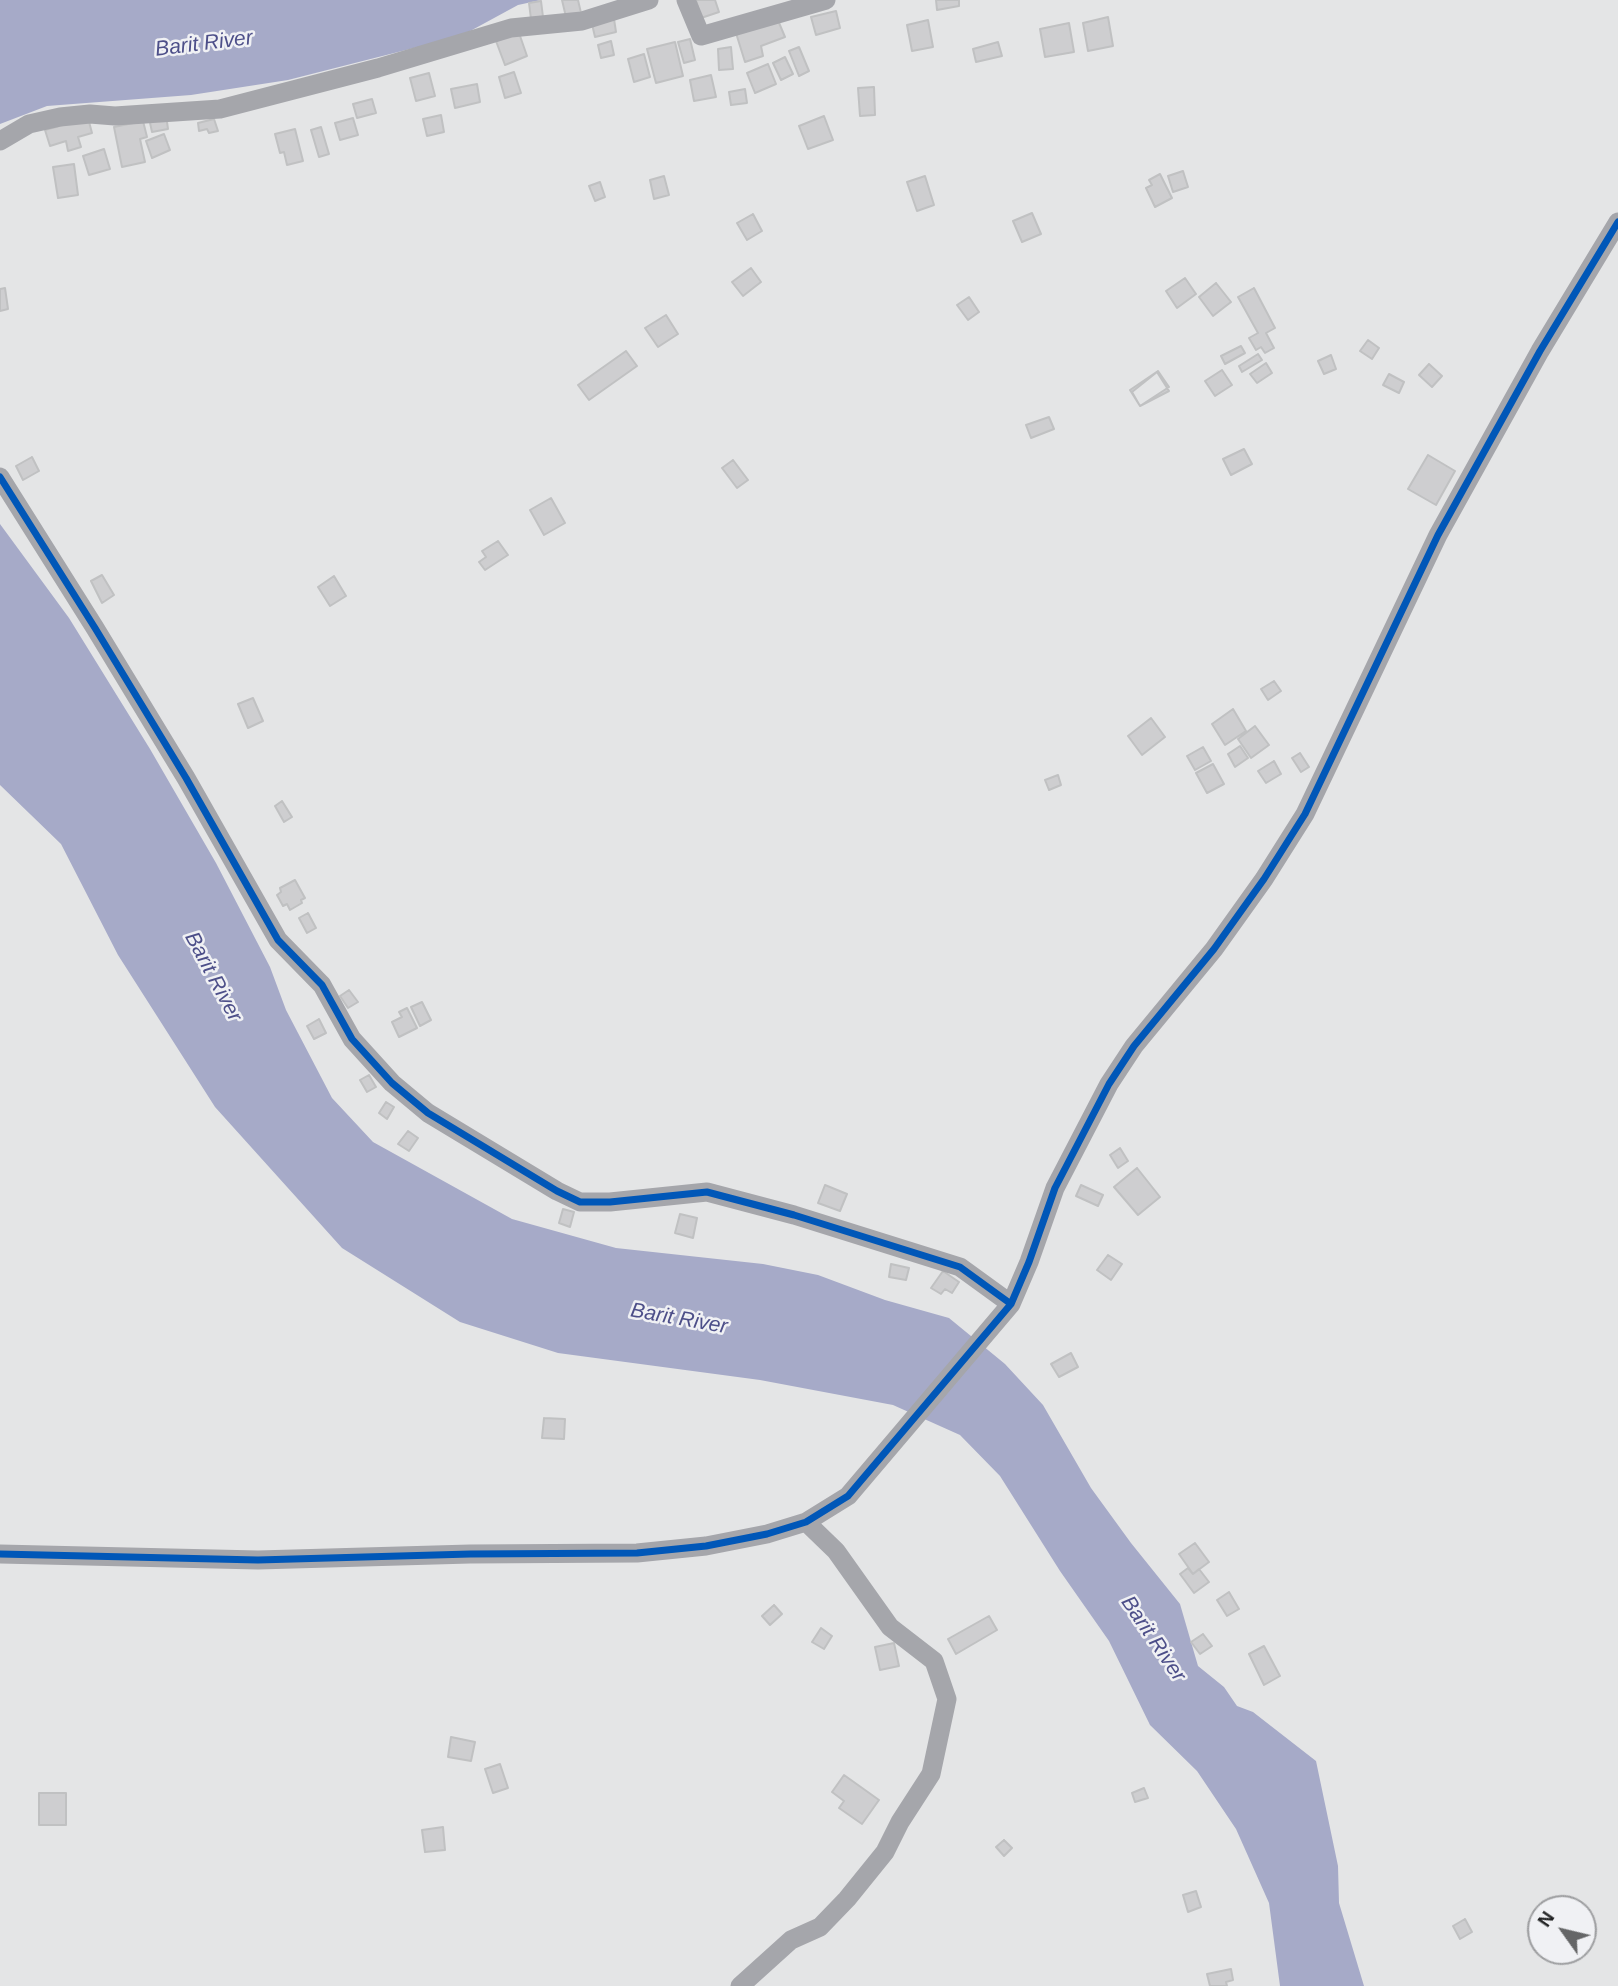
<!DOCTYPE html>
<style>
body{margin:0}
#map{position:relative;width:1618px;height:1986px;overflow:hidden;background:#e4e5e6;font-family:Helvetica,sans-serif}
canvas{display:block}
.north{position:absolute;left:1527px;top:1895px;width:70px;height:70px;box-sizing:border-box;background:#f0f1f4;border:2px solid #9d9ea0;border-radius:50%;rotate:304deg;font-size:19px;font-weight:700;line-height:28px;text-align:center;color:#202122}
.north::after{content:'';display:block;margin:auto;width:24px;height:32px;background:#656667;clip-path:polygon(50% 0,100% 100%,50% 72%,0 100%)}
</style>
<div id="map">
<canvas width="1618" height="1986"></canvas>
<div class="north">N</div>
</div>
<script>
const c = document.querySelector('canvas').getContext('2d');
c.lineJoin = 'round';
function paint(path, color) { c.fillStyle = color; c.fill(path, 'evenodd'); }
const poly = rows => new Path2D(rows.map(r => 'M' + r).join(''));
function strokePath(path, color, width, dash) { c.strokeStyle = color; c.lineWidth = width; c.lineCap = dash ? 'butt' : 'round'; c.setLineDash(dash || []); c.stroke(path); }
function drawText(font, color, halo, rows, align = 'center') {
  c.font = font + ' Helvetica,sans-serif'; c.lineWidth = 5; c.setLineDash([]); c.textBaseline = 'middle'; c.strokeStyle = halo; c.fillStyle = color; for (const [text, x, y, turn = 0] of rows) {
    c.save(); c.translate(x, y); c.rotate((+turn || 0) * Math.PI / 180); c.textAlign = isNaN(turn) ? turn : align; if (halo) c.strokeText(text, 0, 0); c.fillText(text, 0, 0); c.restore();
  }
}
const water = poly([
 [0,0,541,0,518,5,461,36,288,80,191,95,47,106,0,124],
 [0,524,69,618,150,749,216,863,270,967,286,1010,332,1098,373,1142,512,1219,616,1248,763,1264,818,1275,885,1300,949,1318,1005,1364,1043,1405,1091,1488,1131,1543,1180,1604,1198,1666,1224,1687,1237,1706,1253,1712,1316,1761,1338,1866,1339,1903,1364,1986,1280,1986,1269,1903,1236,1829,1197,1771,1150,1725,1109,1641,1060,1571,1000,1476,960,1435,893,1405,760,1380,558,1353,460,1322,342,1248,215,1107,118,955,61,844,0,785]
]);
const building = poly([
 [562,0,578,0,581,13,566,17,562,0],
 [696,0,715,0,719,12,701,18,696,0],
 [936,0,959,0,959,6,937,10,936,0],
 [541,1,543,17,531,19,529,3,541,1],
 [836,11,840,28,816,35,811,17,836,11],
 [1108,17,1113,46,1088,51,1083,23,1108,17],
 [777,18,785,37,761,46,763,56,745,62,736,33,777,18],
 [614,19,616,32,595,37,592,24,614,19],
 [928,20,933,47,912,51,907,25,928,20],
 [1069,23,1074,52,1045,57,1040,29,1069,23],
 [519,33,527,56,505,65,496,41,519,33],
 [690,39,695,60,684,63,678,42,690,39],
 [611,41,614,55,601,58,598,45,611,41],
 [675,42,683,76,656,83,647,49,675,42],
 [998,42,1002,56,976,62,973,49,998,42],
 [731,47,733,69,719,70,718,49,731,47],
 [799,47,809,71,799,76,789,51,799,47],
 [644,54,650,77,634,82,628,59,644,54],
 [785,57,793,74,781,80,773,63,785,57],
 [768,64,776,84,755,93,747,73,768,64],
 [514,72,521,93,505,98,499,77,514,72],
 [429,73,435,96,416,101,410,78,429,73],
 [711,75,716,97,694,101,690,80,711,75],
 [477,84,480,102,455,108,451,89,477,84],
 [874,87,875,115,860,116,858,88,874,87],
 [745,89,747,103,731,105,729,92,745,89],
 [372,99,376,113,357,118,353,104,372,99],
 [166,115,168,129,152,132,149,118,166,115],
 [441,115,444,132,427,136,423,119,441,115],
 [824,116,833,140,808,149,799,126,824,116],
 [88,118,92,133,78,137,81,147,68,151,66,141,50,146,45,130,88,118],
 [353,118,358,135,340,140,335,123,353,118],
 [214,119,218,131,209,133,207,129,199,131,198,123,214,119],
 [143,121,147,137,140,139,145,162,122,167,114,127,143,121],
 [321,127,329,154,319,157,311,130,321,127],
 [295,129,303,161,287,165,284,152,280,153,275,134,295,129],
 [164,134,170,150,152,158,146,141,164,134],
 [104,149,110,169,89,175,83,156,104,149],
 [74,164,78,195,58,198,53,167,74,164],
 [1183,171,1188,187,1173,192,1168,176,1183,171],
 [1160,174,1172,198,1155,207,1146,188,1152,185,1149,180,1160,174],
 [664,176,669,195,654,199,650,180,664,176],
 [925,176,934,205,917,211,907,182,925,176],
 [600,182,605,197,595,201,589,186,600,182],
 [1032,213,1041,234,1022,242,1013,221,1032,213],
 [753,214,762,231,747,240,737,223,753,214],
 [751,268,761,282,743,296,732,282,751,268],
 [1185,278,1196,294,1177,308,1166,291,1185,278],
 [1216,283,1231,302,1213,316,1199,297,1216,283],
 [5,288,8,309,0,311,0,289,5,288],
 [1254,288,1275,328,1266,333,1274,348,1265,353,1261,347,1256,350,1249,338,1258,333,1238,297,1254,288],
 [969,297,979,312,968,320,957,305,969,297],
 [666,315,678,334,658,347,645,328,666,315],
 [1368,340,1379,348,1372,359,1360,351,1368,340],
 [1241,346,1245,353,1225,364,1221,356,1241,346],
 [626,351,637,366,589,400,578,385,626,351],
 [1258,354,1262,360,1242,372,1239,366,1258,354],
 [1331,355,1336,369,1324,374,1318,361,1331,355],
 [1266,363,1272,373,1257,383,1250,374,1266,363],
 [1429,364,1442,376,1432,387,1419,375,1429,364],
 [1222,370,1232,385,1215,396,1205,381,1222,370],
 [1158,371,1169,387,1140,406,1130,390,1158,371],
 [1157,372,1169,391,1140,406,1132,392,1157,372],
 [1389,374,1404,382,1399,393,1383,385,1389,374],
 [1049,417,1054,429,1031,438,1026,425,1049,417],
 [1244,449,1252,464,1231,475,1223,459,1244,449],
 [1428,455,1455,471,1436,505,1408,489,1428,455],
 [32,457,39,471,23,480,16,466,32,457],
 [733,460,748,480,737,488,722,468,733,460],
 [551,498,565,523,544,535,530,510,551,498],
 [498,541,508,555,485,570,479,562,486,557,482,551,498,541],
 [102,575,114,595,102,603,91,581,102,575],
 [334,576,346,596,330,606,318,587,334,576],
 [1274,681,1281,691,1268,700,1261,689,1274,681],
 [253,698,263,721,248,728,238,704,253,698],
 [1233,709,1246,731,1225,745,1212,724,1233,709],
 [1151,718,1165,737,1142,755,1128,736,1151,718],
 [1255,726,1269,745,1251,758,1238,739,1255,726],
 [1240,746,1248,758,1235,767,1228,754,1240,746],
 [1203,747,1211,761,1195,770,1187,756,1203,747],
 [1300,753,1309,767,1301,772,1292,758,1300,753],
 [1274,761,1281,774,1266,783,1258,771,1274,761],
 [1213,764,1224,784,1207,793,1196,773,1213,764],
 [1058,775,1061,785,1049,790,1045,780,1058,775],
 [282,801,292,817,284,822,275,806,282,801],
 [295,880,305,898,301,900,302,903,290,910,287,904,283,906,277,895,281,892,280,888,295,880],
 [308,913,316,928,307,933,299,918,308,913],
 [349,990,358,1002,348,1008,340,996,349,990],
 [422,1002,431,1020,420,1026,411,1007,422,1002],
 [407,1008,417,1028,399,1037,392,1022,402,1017,399,1012,407,1008],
 [319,1019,326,1033,314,1039,307,1026,319,1019],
 [369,1075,376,1087,367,1092,360,1080,369,1075],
 [386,1102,394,1107,387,1119,379,1113,386,1102],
 [408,1131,418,1138,409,1151,398,1144,408,1131],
 [1120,1148,1128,1161,1118,1168,1110,1155,1120,1148],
 [1137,1168,1160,1197,1138,1215,1114,1187,1137,1168],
 [825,1185,847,1194,840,1211,818,1203,825,1185],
 [1081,1185,1103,1195,1098,1206,1076,1196,1081,1185],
 [563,1209,574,1212,570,1227,559,1223,563,1209],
 [680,1214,697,1218,693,1238,675,1233,680,1214],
 [1108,1255,1122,1264,1111,1280,1097,1270,1108,1255],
 [891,1264,909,1268,906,1280,889,1277,891,1264],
 [943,1271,959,1282,952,1293,945,1289,941,1294,931,1288,943,1271],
 [1071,1353,1078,1367,1059,1377,1051,1364,1071,1353],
 [544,1418,565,1419,564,1439,542,1438,544,1418],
 [1195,1543,1209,1562,1193,1574,1179,1554,1195,1543],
 [1188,1568,1193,1574,1199,1569,1209,1582,1194,1593,1180,1574,1188,1568],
 [1229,1592,1239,1609,1227,1616,1217,1600,1229,1592],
 [774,1605,782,1614,770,1625,762,1616,774,1605],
 [989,1616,997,1630,956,1654,948,1639,989,1616],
 [821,1628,832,1636,824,1649,812,1642,821,1628],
 [1203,1634,1212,1646,1200,1654,1191,1642,1203,1634],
 [894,1643,899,1666,880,1670,875,1647,894,1643],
 [1264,1646,1280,1676,1264,1685,1249,1654,1264,1646],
 [451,1737,475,1742,471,1761,448,1757,451,1737],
 [500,1764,508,1788,493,1793,485,1769,500,1764],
 [844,1775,879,1800,862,1824,839,1808,844,1801,832,1792,844,1775],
 [1144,1788,1148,1798,1135,1802,1132,1793,1144,1788],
 [39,1793,66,1793,66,1825,39,1825,39,1793],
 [443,1827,445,1850,425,1852,422,1830,443,1827],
 [1004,1840,1012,1848,1004,1856,996,1847,1004,1840],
 [1196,1891,1201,1907,1188,1912,1183,1895,1196,1891],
 [1465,1919,1472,1932,1460,1939,1453,1926,1465,1919],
 [1231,1969,1233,1980,1226,1982,1227,1986,1210,1986,1207,1974,1231,1969]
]);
const minor = poly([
 [686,0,701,36,826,0],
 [0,141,29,124,60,117,90,114,115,116,220,109,378,68,511,28,582,21,649,0],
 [0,477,95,628,186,778,278,940,322,985,352,1039,392,1083,428,1113,557,1191,580,1202,610,1202,707,1192,794,1215,960,1267,1011,1304],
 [0,1554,258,1560,470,1554,637,1553,706,1546,767,1534,806,1522,848,1496,1011,1304,1029,1262,1055,1188,1109,1084,1134,1046,1214,949,1264,879,1305,814,1438,535,1540,351,1618,222],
 [740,1986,791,1940,820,1927,847,1899,885,1852,900,1822,931,1774,947,1699,934,1661,890,1627,836,1551,806,1522]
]);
const cycleway = poly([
 [0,477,95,628,186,778,278,940,322,985,352,1039,392,1083,428,1113,557,1191,580,1202,610,1202,707,1192,794,1215,960,1267,1011,1304],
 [0,1554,258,1560,470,1554,637,1553,706,1546,767,1534,806,1522,848,1496,1011,1304,1029,1262,1055,1188,1109,1084,1134,1046,1214,949,1264,879,1305,814,1438,535,1540,351,1618,222]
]);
const waterNames = [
 ["Barit River",204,44,-7],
 ["Barit River",213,977,62],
 ["Barit River",679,1319,10],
 ["Barit River",1153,1639,56]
];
paint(water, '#a6aac8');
paint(building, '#ceced0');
strokePath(building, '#c0c1c2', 2);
strokePath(minor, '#a5a6ab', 19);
strokePath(cycleway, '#0057b8', 7);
drawText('italic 21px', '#4d4f89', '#f0f1f4', waterNames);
</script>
